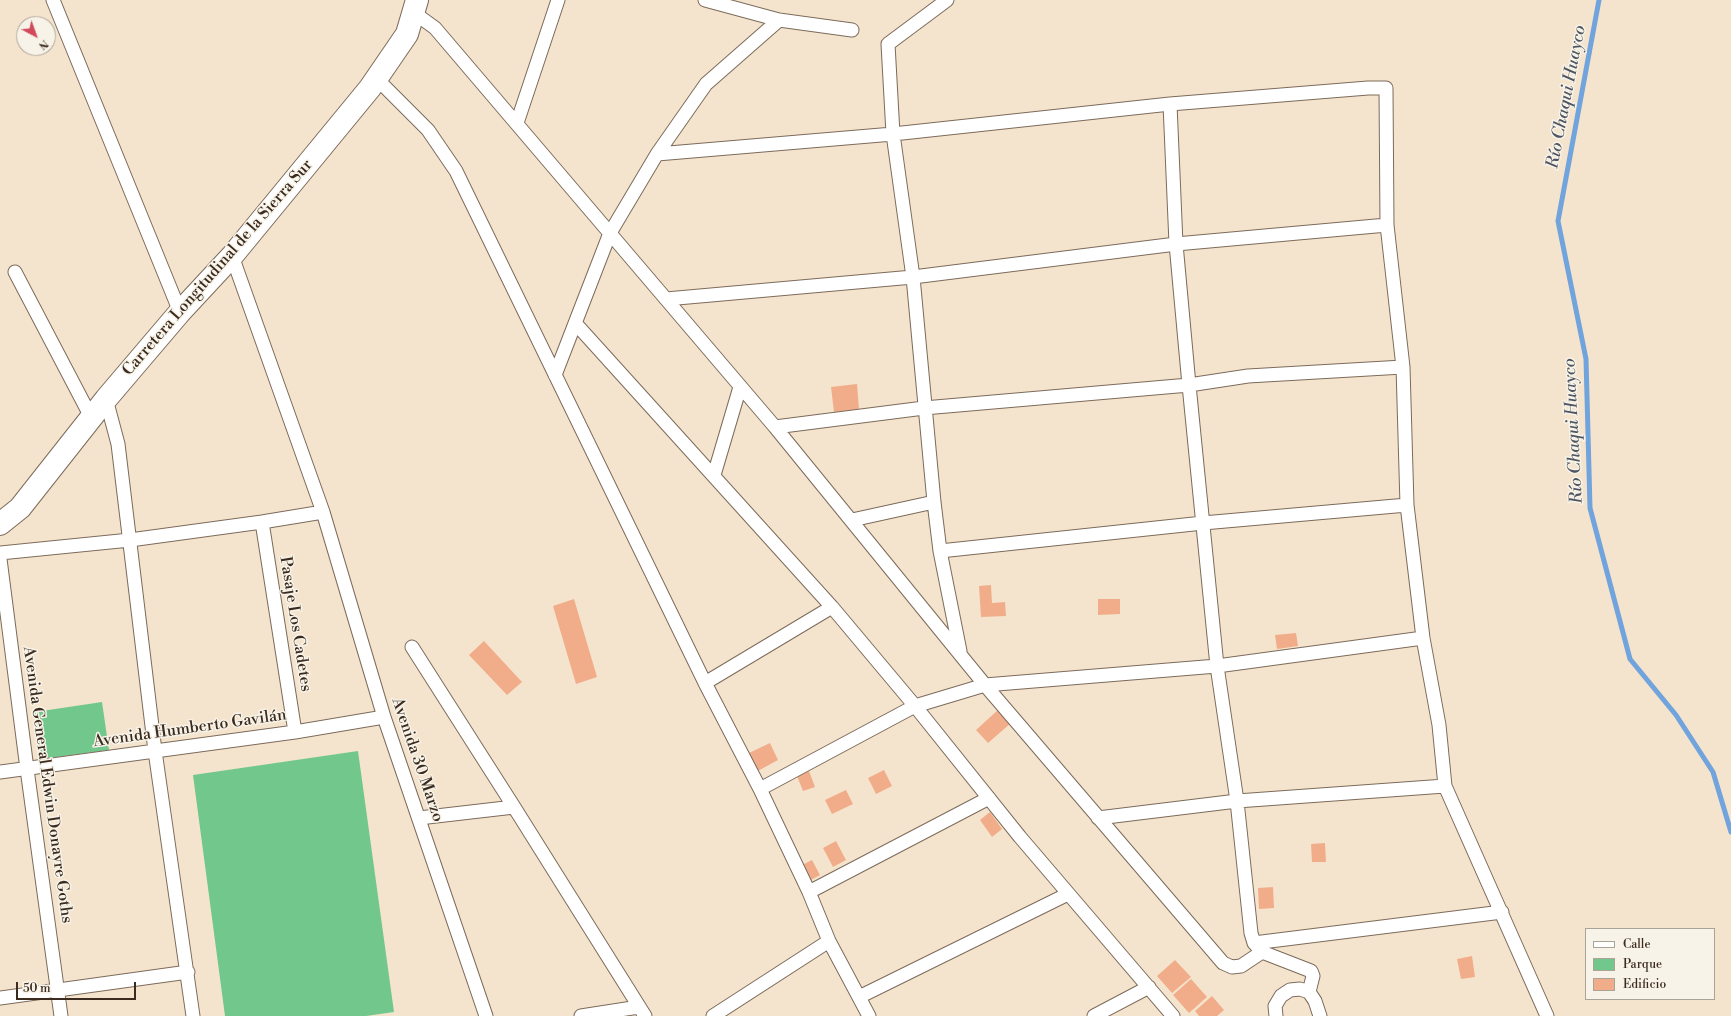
<!DOCTYPE html>
<meta charset="utf-8">
<style>
body{margin:0}
#map{position:relative;width:1731px;height:1016px;overflow:hidden;background:#f5e4cd;font-family:"Libre Bodoni",serif}
canvas{display:block}
.legend{position:absolute;left:1585px;top:928px;width:130px;height:72px;box-sizing:border-box;background:#f7f3e8;border:1px solid #aca397;margin:0;padding:5px 7px;list-style:none;font-size:12px;color:#3b2a1e}
.legend li{display:flex;align-items:center;gap:8px;height:20px}
.legend b{width:20px;border:1px solid #aca397}
.north{position:absolute;left:16px;top:16px;width:40px;height:40px;box-sizing:border-box;background:#f7f3e8;border:1px solid #aca397;border-radius:50%;rotate:139deg;font-size:11px;font-weight:700;line-height:16px;text-align:center;color:#3b2a1e}
.north::after{content:'';display:block;margin:auto;width:14px;height:18px;background:#d1495b;clip-path:polygon(50% 0,100% 100%,50% 72%,0 100%)}
.scale{position:absolute;left:16px;top:982px;width:120px;height:18px;box-sizing:border-box;border:2px solid #3b2a1e;border-top:0;padding-left:5px;font-size:12px;line-height:14px;white-space:nowrap;color:#3b2a1e;-webkit-text-stroke:3px #f7f3e8;paint-order:stroke}
</style>
<div id="map">
<canvas width="1731" height="1016"></canvas>
<ul class="legend">
<li><b style="height:5px;background:#fff"></b>Calle</li>
<li><b style="height:11px;background:#72c88c"></b>Parque</li>
<li><b style="height:11px;background:#f1ad8a"></b>Edificio</li>
</ul>
<div class="north">N</div>
<div class="scale">50 m</div>
</div>
<script>
const c = document.querySelector('canvas').getContext('2d');
c.lineJoin = 'round';
function paint(path, color) { c.fillStyle = color; c.fill(path, 'evenodd'); }
const poly = rows => new Path2D(rows.map(r => 'M' + r).join(''));
function strokePath(path, color, width, dash) { c.strokeStyle = color; c.lineWidth = width; c.lineCap = dash ? 'butt' : 'round'; c.setLineDash(dash || []); c.stroke(path); }
function drawText(font, color, halo, rows, align = 'center') {
  c.font = font + ' "Libre Bodoni",serif'; c.lineWidth = 3; c.setLineDash([]); c.textBaseline = 'middle'; c.strokeStyle = halo; c.fillStyle = color; for (const [text, x, y, turn = 0] of rows) {
    c.save(); c.translate(x, y); c.rotate((+turn || 0) * Math.PI / 180); c.textAlign = isNaN(turn) ? turn : align; if (halo) c.strokeText(text, 0, 0); c.fillText(text, 0, 0); c.restore();
  }
}
const green = poly([
 [102,702,109,750,42,759,35,712],
 [358,751,394,1012,366,1016,225,1016,193,775]
]);
const stream = poly([
 [1599,0,1558,221,1586,359,1590,508,1630,659,1676,715,1713,772,1731,832]
]);
const building = poly([
 [857,384,859,409,834,412,831,387],
 [991,585,992,603,1005,602,1006,616,981,617,979,586],
 [574,599,597,677,576,684,553,606],
 [1098,599,1120,599,1120,614,1098,615],
 [1296,633,1298,646,1277,649,1275,635],
 [484,641,522,682,507,695,469,655],
 [999,709,1011,723,988,743,976,730],
 [770,743,778,760,756,772,747,754],
 [884,770,892,786,876,794,868,778],
 [809,771,815,787,803,791,797,776],
 [846,790,853,804,832,814,825,800],
 [990,812,1002,829,992,837,980,820],
 [836,841,846,860,833,867,823,848],
 [1325,843,1326,862,1312,862,1311,844],
 [812,860,820,875,811,880,802,865],
 [1273,887,1274,908,1259,909,1258,888],
 [1472,956,1475,977,1461,979,1457,959],
 [1175,960,1191,977,1172,993,1157,976],
 [1191,979,1207,997,1189,1013,1173,995],
 [1212,996,1224,1010,1217,1016,1199,1016,1195,1011]
]);
const minor = poly([
 [53,0,180,312],
 [705,0,779,20,852,30],
 [947,0,888,44,893,134,913,277,934,502,940,551,960,651],
 [413,12,435,28,775,427,985,685,1223,963,1232,967,1241,966,1262,952],
 [376,78,428,130,456,171,705,683,760,789,809,892,829,941,869,1016],
 [1170,104,1176,244,1189,385,1217,666,1237,801,1251,933,1254,943,1262,952,1311,971,1313,976,1309,992],
 [517,123,558,0],
 [657,154,893,134,1170,104,1368,88,1386,88,1387,225,1403,367,1407,505,1423,638,1439,725,1445,786,1547,1016],
 [232,256,323,512,384,717,486,1016],
 [15,272,91,417],
 [666,299,913,277,1176,244,1387,225],
 [576,324,832,607,915,706,1020,837,1173,1016],
 [555,375,610,233,657,154,706,84,779,20],
 [106,399,118,444,155,751,193,1016],
 [775,427,924,408,1189,385,1248,376,1403,367],
 [714,475,740,387],
 [852,520,934,502],
 [262,522,295,732],
 [940,551,1203,523,1407,505],
 [0,553,130,540,262,522,323,512],
 [0,559,27,769,61,1016],
 [412,647,514,807,645,1016],
 [705,683,832,607],
 [0,772,295,732,384,717],
 [760,789,915,706,985,685,1217,666,1423,638],
 [419,818,514,807],
 [1098,818,1237,801,1445,786],
 [809,892,989,798],
 [1254,943,1502,912],
 [859,997,1068,894],
 [0,998,188,972],
 [581,1016,639,1007],
 [713,1016,829,941],
 [1094,1016,1149,987],
 [1276,1016,1275,1006,1281,996,1290,990,1300,989,1309,992,1315,1001,1320,1016]
]);
const trunk = poly([
 [0,524,20,508,106,399,180,312,232,256,370,88,407,34,417,0]
]);
const streetNames = [
 ["Carretera Longitudinal de la Sierra Sur",218,268,-49],
 ["Pasaje Los Cadetes",295,624,81],
 ["Avenida Humberto Gavilán",190,729,-8],
 ["Avenida 30 Marzo",417,760,71],
 ["Avenida General Edwin Donayre Goths",47,785,82]
];
const waterNames = [
 ["Río Chaqui Huayco",1567,97,-79],
 ["Río Chaqui Huayco",1574,431,-93]
];
paint(green, '#72c88c');
strokePath(stream, '#71a3dc', 5);
paint(building, '#f1ad8a');
strokePath(minor, '#7c6b5b', 15);
strokePath(trunk, '#7c6b5b', 24);
strokePath(minor, '#fff', 13);
strokePath(trunk, '#fff', 22);
drawText('16px', '#3b2a1e', '#f7f3e8', streetNames);
drawText('italic 17px', '#4e5460', '#f7f3e8', waterNames);
</script>
